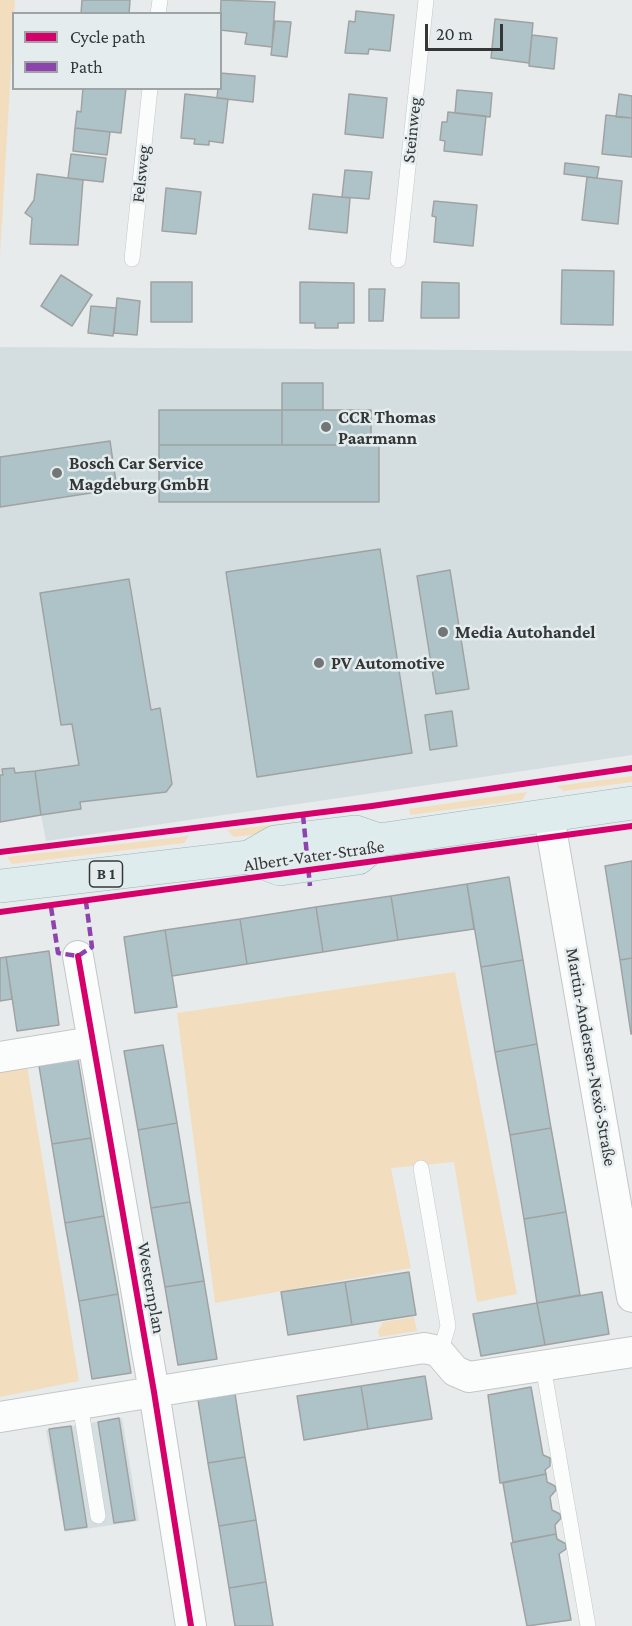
<!DOCTYPE html>
<meta charset="utf-8">
<style>
body{margin:0}
#map{position:relative;width:632px;height:1626px;overflow:hidden;background:#e7ebeb;font-family:"Crimson Pro",serif}
canvas{display:block}
.legend{position:absolute;left:12px;top:12px;width:210px;height:78px;box-sizing:border-box;background:#e5eced;border:2px solid #9ea4a5;margin:0;padding:8px 10px;list-style:none;font-size:18px;color:#343738}
.legend li{display:flex;align-items:center;gap:12px;height:30px}
.legend b{width:30px;border:2px solid #9ea4a5}
.scale{position:absolute;left:425px;top:24px;width:78px;height:27px;box-sizing:border-box;border:3px solid #343738;border-top:0;padding-left:8px;font-size:18px;line-height:21px;white-space:nowrap;color:#343738;-webkit-text-stroke:4px #e5eced;paint-order:stroke}
</style>
<div id="map">
<canvas width="632" height="1626"></canvas>
<ul class="legend">
<li><b style="height:8px;background:#d6006c"></b>Cycle path</li>
<li><b style="height:8px;background:#8e44ad"></b>Path</li>
</ul>
<div class="scale">20 m</div>
</div>
<script>
const c = document.querySelector('canvas').getContext('2d');
c.lineJoin = 'round';
function paint(path, color) { c.fillStyle = color; c.fill(path, 'evenodd'); }
const poly = rows => new Path2D(rows.map(r => 'M' + r).join(''));
function strokePath(path, color, width, dash) { c.strokeStyle = color; c.lineWidth = width; c.lineCap = dash ? 'butt' : 'round'; c.setLineDash(dash || []); c.stroke(path); }
function drawText(font, color, halo, rows, align = 'center') {
  c.font = font + ' "Crimson Pro",serif'; c.lineWidth = 5; c.setLineDash([]); c.textBaseline = 'middle'; c.strokeStyle = halo; c.fillStyle = color; for (const [text, x, y, turn = 0] of rows) {
    c.save(); c.translate(x, y); c.rotate((+turn || 0) * Math.PI / 180); c.textAlign = isNaN(turn) ? turn : align; if (halo) c.strokeText(text, 0, 0); c.fillText(text, 0, 0); c.restore();
  }
}
const built = poly([
 [0,347,632,351,632,755,46,841,41,815,0,822],
 [122,1418,139,1521,65,1532,46,1430]
]);
const green = poly([
 [0,0,15,0,0,256],
 [632,776,632,782,564,791,557,786],
 [527,792,522,800,410,815,409,809],
 [296,822,295,830,234,837,227,830],
 [189,836,184,843,12,864,7,857],
 [455,972,517,1294,477,1302,454,1162,391,1168,411,1268,215,1303,177,1013],
 [26,1060,79,1381,0,1397,0,1064],
 [414,1317,417,1331,379,1337,378,1331,383,1322]
]);
const building = poly([
 [82,0,130,0,129,14,81,14,82,0],
 [221,0,275,2,272,47,245,44,247,33,220,30,221,0],
 [356,11,394,15,390,51,369,49,368,54,345,53,349,21,355,22,356,11],
 [495,19,533,23,529,63,491,58,495,19],
 [275,21,291,22,287,57,271,55,275,21],
 [532,35,557,38,554,69,529,66,532,35],
 [220,73,255,76,253,102,217,98,218,88,220,88,220,73],
 [83,88,126,88,121,133,75,128,77,111,81,112,83,88],
 [457,90,492,93,490,117,455,113,457,90],
 [185,94,228,99,223,143,209,141,209,145,194,144,195,139,181,138,185,94],
 [349,94,387,98,383,138,345,134,349,94],
 [619,94,632,96,632,118,616,117,619,94],
 [448,112,486,116,482,155,444,151,445,141,440,140,442,122,447,122,448,112],
 [606,115,632,118,632,157,602,154,606,115],
 [75,128,110,132,107,155,73,151,75,128],
 [71,154,106,158,103,182,68,178,71,154],
 [565,163,599,167,597,178,564,174,565,163],
 [345,170,372,172,369,199,342,197,345,170],
 [37,174,83,180,78,245,30,244,32,218,25,213,34,200,37,174],
 [587,177,622,181,618,224,582,220,587,177],
 [166,188,201,192,196,234,162,231,166,188],
 [313,194,350,198,347,233,309,229,313,194],
 [434,201,477,205,473,246,434,242,436,217,432,216,434,201],
 [562,270,614,271,613,325,561,324,562,270],
 [61,275,92,295,72,326,41,306,61,275],
 [151,282,192,282,192,322,151,322,151,282],
 [300,282,354,283,354,323,338,323,338,328,315,328,315,323,300,323,300,282],
 [422,282,459,283,459,318,421,318,422,282],
 [369,289,385,289,383,321,369,321,369,289],
 [117,298,140,301,137,335,114,333,117,298],
 [91,306,116,308,113,336,88,333,91,306],
 [282,383,323,383,323,410,282,410,282,383],
 [159,410,282,410,282,445,159,445,159,410],
 [282,410,371,410,371,445,282,445,282,410],
 [110,441,117,489,0,507,0,457,110,441],
 [159,445,379,445,379,502,159,502,159,445],
 [380,549,412,753,257,777,226,572,380,549],
 [450,570,469,689,436,694,417,576,450,570],
 [129,579,151,710,160,708,172,784,166,792,80,802,81,809,41,815,35,771,79,765,72,724,61,725,40,593,129,579],
 [452,711,457,746,430,750,425,715,452,711],
 [14,768,15,773,35,771,41,815,0,822,0,775,3,775,2,769,14,768],
 [632,861,632,958,620,960,605,866,632,861],
 [509,877,523,960,481,967,467,884,509,877],
 [467,884,474,929,398,940,391,896,467,884],
 [391,896,398,940,323,952,316,907,391,896],
 [316,907,323,952,247,964,240,919,316,907],
 [240,919,247,964,172,976,165,930,240,919],
 [165,930,177,1007,135,1013,124,937,165,930],
 [49,951,59,1025,17,1031,6,957,49,951],
 [6,957,12,999,0,1001,0,958,6,957],
 [632,958,632,1034,631,1034,620,960,632,958],
 [523,960,537,1044,495,1052,481,967,523,960],
 [537,1044,551,1128,510,1135,495,1052,537,1044],
 [163,1045,177,1123,138,1130,124,1051,163,1045],
 [78,1059,91,1138,52,1144,39,1066,78,1059],
 [177,1123,190,1202,151,1208,138,1130,177,1123],
 [551,1128,566,1212,524,1219,510,1135,551,1128],
 [91,1138,104,1216,65,1223,52,1144,91,1138],
 [190,1202,204,1281,165,1287,151,1208,190,1202],
 [566,1212,580,1295,537,1303,524,1219,566,1212],
 [104,1216,118,1294,79,1301,65,1223,104,1216],
 [409,1272,416,1315,352,1325,345,1282,409,1272],
 [204,1281,217,1359,178,1365,165,1287,204,1281],
 [345,1282,352,1325,288,1335,281,1292,345,1282],
 [602,1292,609,1334,545,1345,537,1303,602,1292],
 [118,1294,131,1373,92,1379,79,1301,118,1294],
 [537,1303,545,1345,481,1356,473,1314,537,1303],
 [425,1376,432,1419,368,1429,361,1386,425,1376],
 [361,1386,368,1429,304,1440,297,1396,361,1386],
 [531,1387,543,1455,550,1458,550,1466,545,1470,546,1474,500,1483,488,1395,531,1387],
 [235,1394,245,1457,208,1463,198,1400,235,1394],
 [119,1418,135,1520,114,1523,98,1422,119,1418],
 [71,1426,87,1527,65,1530,49,1429,71,1426],
 [245,1457,256,1520,219,1526,208,1463,245,1457],
 [546,1474,547,1482,555,1486,556,1490,550,1497,552,1510,560,1514,561,1518,555,1525,556,1534,513,1542,503,1483,546,1474],
 [256,1520,266,1582,229,1588,219,1526,256,1520],
 [556,1534,557,1539,566,1544,566,1549,559,1554,571,1620,527,1626,511,1543,556,1534],
 [266,1582,273,1626,235,1626,229,1588,266,1582]
]);
const service = poly([
 [158,14,160,0],
 [132,259,150,88],
 [398,260,426,0],
 [421,1168,448,1326,440,1353],
 [543,1366,588,1626],
 [80,1404,98,1516]
]);
const minor = poly([
 [549,817,632,1297],
 [78,956,154,1392,191,1626],
 [0,1057,92,1042],
 [0,1417,424,1348,438,1351,455,1371,469,1377,632,1352]
]);
const primary = poly([
 [249,857,280,869,358,858,379,840],
 [0,886,249,857,275,842,305,838,356,832,379,840,632,803]
]);
const quiet = poly([
 [303,815,310,886],
 [51,907,58,953,78,956,92,947,86,902]
]);
const cycleway = poly([
 [0,852,372,806,632,768],
 [0,912,632,826],
 [78,956,154,1392,191,1626]
]);
const markers = [
 [326,427,6,"#737677"],
 [57,473,6,"#737677"],
 [443,632,6,"#737677"],
 [319,663,6,"#737677"]
];
const shields = [
 [106,874,33]
];
const shieldNames = [
 ["B 1",106,874]
];
const streetNames = [
 ["Steinweg",412,130,-84],
 ["Felsweg",141,174,-84],
 ["Albert-Vater-Straße",314,856,-8],
 ["Martin-Andersen-Nexö-Straße",591,1057,80],
 ["Westernplan",151,1288,80]
];
const poiNames = [
 ["CCR Thomas",338,417],
 ["Paarmann",338,438],
 ["Bosch Car Service",69,463],
 ["Magdeburg GmbH",69,484],
 ["Media Autohandel",455,632],
 ["PV Automotive",331,663]
];
paint(built, '#d4dee0');
paint(green, '#f2debf');
paint(building, '#aec3c8');
strokePath(building, '#a0a2a2', 1.5);
strokePath(service, '#c4c7c7', 16);
strokePath(minor, '#c4c7c7', 32);
strokePath(primary, '#9cb2b7', 34);
strokePath(service, '#fbfcfc', 15);
strokePath(minor, '#fbfcfc', 30);
strokePath(primary, '#dfecee', 33);
strokePath(quiet, '#8e44ad', 4.5, [9, 4.5]);
strokePath(cycleway, '#d6006c', 6);
for (const [x, y, r, color] of markers) { const dot = new Path2D(); dot.arc(x, y, r, 0, 2 * Math.PI); c.fillStyle = color; c.fill(dot); strokePath(dot, '#e5eced', 2); }
for (const [x, y, w] of shields) { const box = new Path2D(); box.roundRect(x - w / 2, y - 13, w, 26, 4.5); c.fillStyle = '#e5eced'; c.fill(box); strokePath(box, '#343738', 1.5); }
drawText('bold 16px', '#343738', null, shieldNames);
drawText('18px', '#343738', '#e5eced', streetNames);
drawText('bold 18px', '#343738', '#e5eced', poiNames, 'left');
</script>
